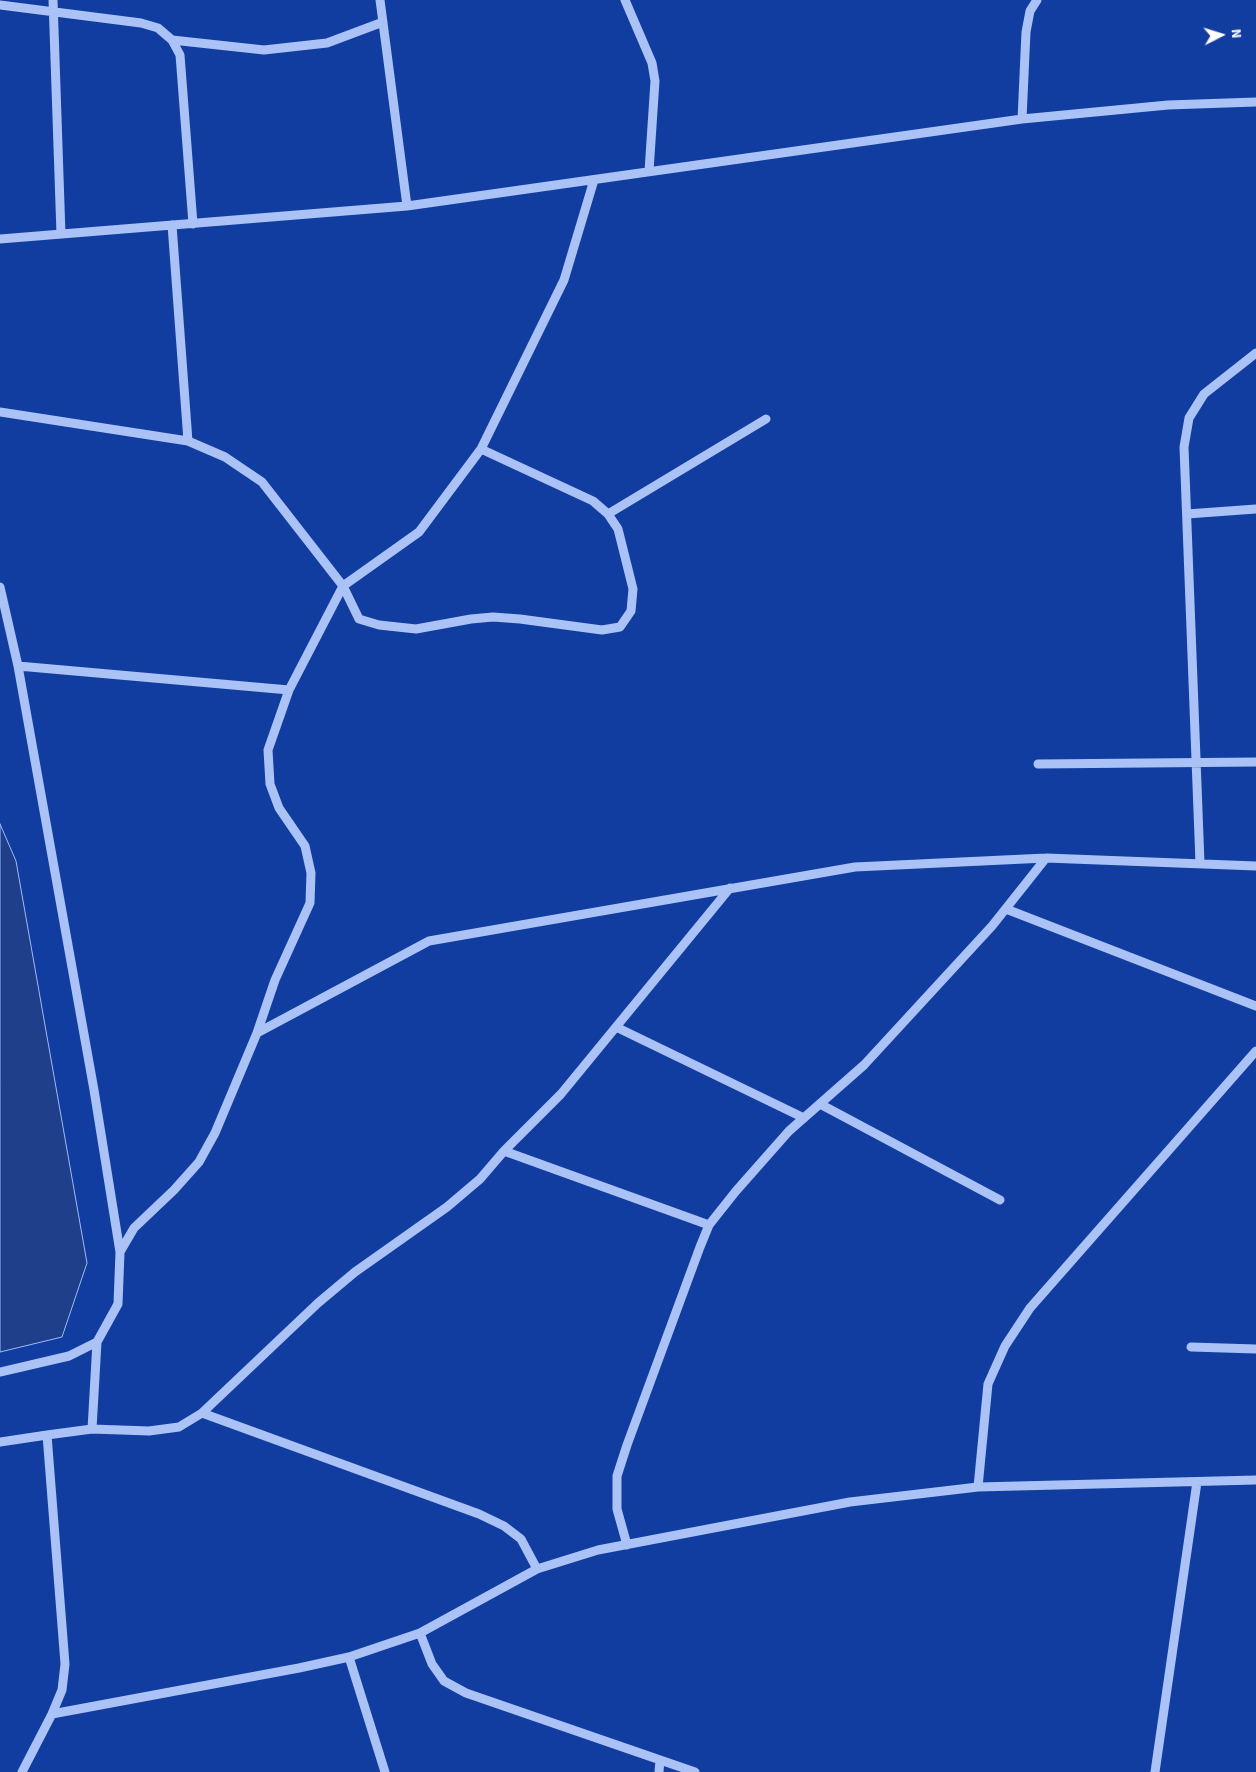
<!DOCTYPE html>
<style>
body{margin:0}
#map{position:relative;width:1256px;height:1772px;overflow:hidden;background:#123da0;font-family:"Source Sans 3",sans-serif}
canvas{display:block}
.north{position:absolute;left:1196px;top:10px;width:50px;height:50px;-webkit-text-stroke:4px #123da0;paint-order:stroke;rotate:85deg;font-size:14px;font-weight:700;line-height:20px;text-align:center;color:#fff}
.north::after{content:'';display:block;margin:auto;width:18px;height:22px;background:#fff;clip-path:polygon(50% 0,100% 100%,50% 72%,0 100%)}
</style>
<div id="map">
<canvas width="1256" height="1772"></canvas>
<div class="north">N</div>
</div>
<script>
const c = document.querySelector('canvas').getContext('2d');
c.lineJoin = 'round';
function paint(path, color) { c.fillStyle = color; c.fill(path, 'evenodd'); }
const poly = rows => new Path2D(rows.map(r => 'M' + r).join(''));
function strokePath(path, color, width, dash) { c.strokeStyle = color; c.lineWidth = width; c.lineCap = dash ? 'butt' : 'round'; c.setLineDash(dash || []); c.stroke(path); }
const water = poly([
 [0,824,16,861,87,1263,62,1337,0,1352,0,824]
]);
const minor = poly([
 [53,0,61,234],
 [380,0,407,206],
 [625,0,652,63,655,81,649,171],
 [0,5,141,23,158,28,172,40,180,55,193,224],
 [172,40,264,50,327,43,383,22],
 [1022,119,1026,32,1030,11,1037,0],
 [172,225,188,441],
 [0,239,407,206,1022,119,1168,105,1256,102],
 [0,412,188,441,225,457,262,482,343,586,359,619,379,625,416,629,471,619,493,617,520,619,602,630,620,627,631,611,633,589,618,529,608,514,593,501,481,449],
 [608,514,766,419],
 [1187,514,1256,509],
 [0,587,18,666,94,1090,120,1252],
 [18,666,289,690],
 [1038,764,1256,762],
 [1200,863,1184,447,1189,418,1204,394,1256,353],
 [1006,909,1256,1006],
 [616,1027,804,1118],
 [257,1033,429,941,855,867,1046,858,1256,866],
 [820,1104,1000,1200],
 [504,1151,709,1225],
 [1191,1347,1256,1349],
 [0,1372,69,1356,97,1342,118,1304,120,1252,134,1228,174,1190,199,1162,215,1133,257,1033,275,980,310,903,311,873,305,846,279,808,270,784,268,750,289,690,343,586,419,532,481,449,564,280,594,180],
 [202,1413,479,1514,504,1526,521,1539,537,1569],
 [92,1429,149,1431,179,1427,202,1413,318,1303,355,1272,447,1207,480,1179,504,1151,561,1094,730,888],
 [0,1442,47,1435],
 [978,1487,988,1384,1005,1346,1030,1308,1256,1051],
 [627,1545,617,1509,617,1476,627,1445,700,1247,709,1225,736,1191,789,1131,864,1065,992,926,1046,858],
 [420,1633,432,1664,444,1681,466,1693,695,1772],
 [349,1657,385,1772],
 [52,1714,299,1668,349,1657,420,1633,537,1569,598,1550,850,1502,978,1487,1256,1480],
 [22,1772,52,1714,62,1690,65,1664,47,1435,92,1429,97,1342],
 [659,1772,660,1760],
 [1155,1772,1197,1482]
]);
paint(water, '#203f8b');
strokePath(water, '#9cbbf7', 1);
strokePath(minor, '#aac2f5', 9);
</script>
